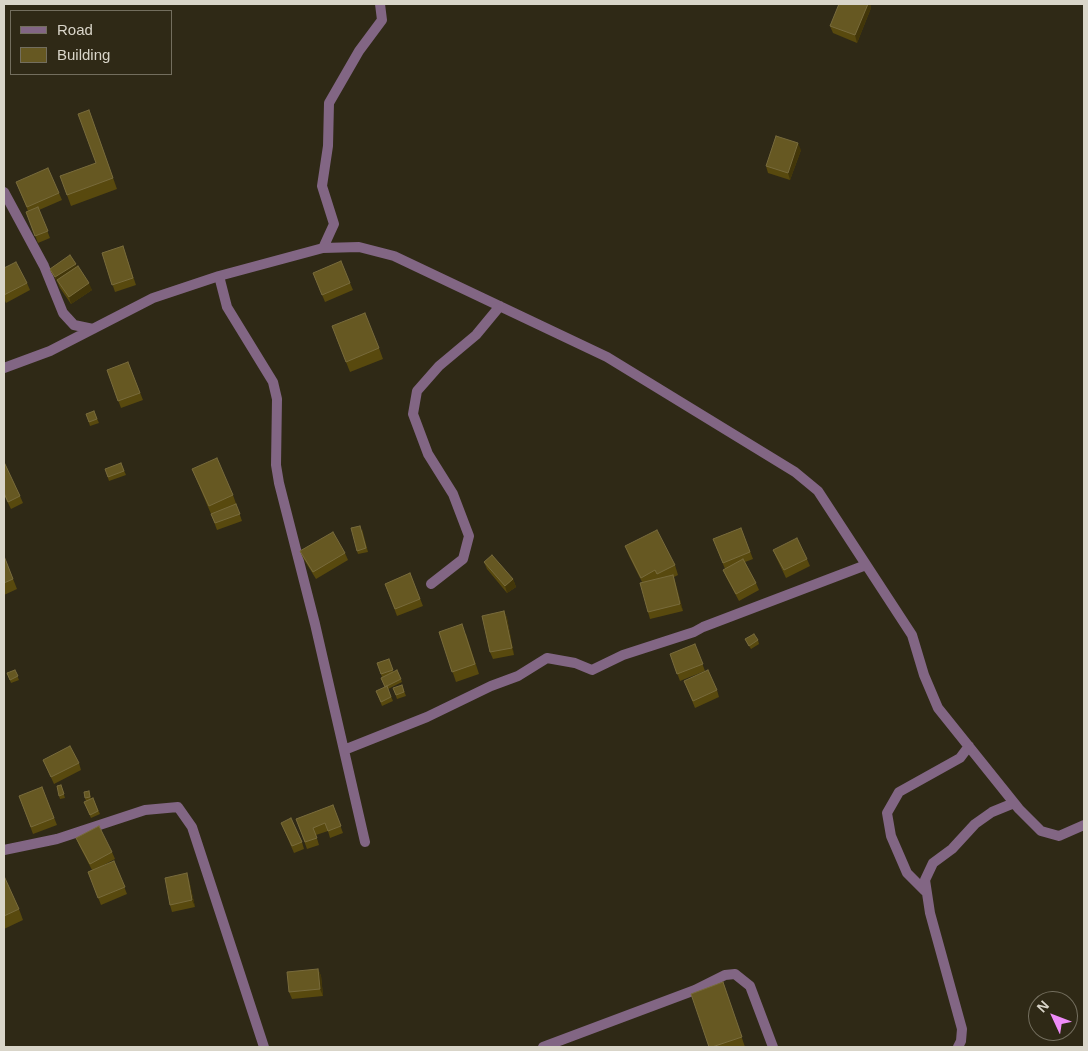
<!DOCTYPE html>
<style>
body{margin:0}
#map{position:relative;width:1088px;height:1051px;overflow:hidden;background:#2f2916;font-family:Helvetica,sans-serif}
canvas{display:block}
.frame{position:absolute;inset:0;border:5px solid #d9d5c9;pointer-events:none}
.legend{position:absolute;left:10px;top:10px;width:162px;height:65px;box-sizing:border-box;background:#2f2916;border:1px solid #736e5e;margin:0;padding:6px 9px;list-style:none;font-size:15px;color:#d9d5c9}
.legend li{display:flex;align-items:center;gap:10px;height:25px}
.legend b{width:25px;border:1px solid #736e5e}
.north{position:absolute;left:1028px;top:991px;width:50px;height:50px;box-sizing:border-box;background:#2f2916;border:1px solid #736e5e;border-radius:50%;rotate:313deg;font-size:14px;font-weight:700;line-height:20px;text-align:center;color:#d9d5c9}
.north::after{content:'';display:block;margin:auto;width:18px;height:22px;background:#ee8bf8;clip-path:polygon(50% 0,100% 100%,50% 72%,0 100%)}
</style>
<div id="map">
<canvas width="1088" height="1051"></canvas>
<div class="frame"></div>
<ul class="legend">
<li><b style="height:6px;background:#826684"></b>Road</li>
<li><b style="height:14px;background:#665822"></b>Building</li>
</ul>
<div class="north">N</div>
</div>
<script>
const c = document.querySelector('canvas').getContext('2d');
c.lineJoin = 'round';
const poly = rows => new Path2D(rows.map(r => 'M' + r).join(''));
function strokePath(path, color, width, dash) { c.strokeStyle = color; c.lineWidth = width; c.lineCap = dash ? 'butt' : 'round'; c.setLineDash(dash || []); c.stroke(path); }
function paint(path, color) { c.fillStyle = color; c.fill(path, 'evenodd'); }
const street = poly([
 [4,192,44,266,63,313,74,325,93,329],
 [323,248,334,224,322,186,328,146,329,103,359,51,382,20,380,4],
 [219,276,227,307,273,382,277,399,276,465,279,483,315,624,365,842],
 [4,368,50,351,153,298,219,276,323,248,359,247,394,256,607,357,795,472,818,491,912,635,924,675,938,708,1019,809,1041,831,1059,836,1084,825],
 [431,584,463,559,469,536,453,494,428,454,413,414,417,391,439,366,476,335,500,306],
 [344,750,427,717,491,686,518,676,547,658,575,663,592,670,623,655,694,632,703,627,866,565],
 [4,850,57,839,145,810,178,807,192,827,264,1047],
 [925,891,907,873,891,836,887,813,899,792,960,758,969,746],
 [543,1047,695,990,725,975,735,974,750,986,773,1047],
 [958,1047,961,1041,962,1029,930,913,925,880,933,863,952,849,975,824,992,812,1014,803]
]);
const wall = poly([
 [868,4,870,4,871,8,857,43,833,33,830,26],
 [89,110,117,189,71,206,60,176,96,163],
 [801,150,790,180,768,173,766,166],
 [16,182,59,193,62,200,39,210,50,238,38,243,26,212,28,211],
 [123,246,136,285,115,292,102,253],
 [77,267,92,290,71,304,60,288,57,281,51,272,50,269],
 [4,268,27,283,30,290,6,303,4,299],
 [313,273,350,283,353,290,325,302],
 [336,337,379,348,383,359,350,372],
 [128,362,143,400,121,408,107,370],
 [94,411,99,423,90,426,86,414],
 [4,462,20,496,23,503,11,509,4,495],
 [121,463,126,475,109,481,105,469],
 [192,469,233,495,242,521,217,530,211,514],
 [741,528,753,559,745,562,756,583,759,590,739,601,726,577,723,570,725,569,713,539],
 [362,529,368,552,358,554,357,551],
 [625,546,675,565,678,575,674,577,683,611,650,619,648,612,642,582,629,556],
 [773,550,807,559,810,566,786,578,776,557],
 [300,551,345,553,348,560,316,579,303,558],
 [4,556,17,589,4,595],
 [484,562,513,579,516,587,507,593,487,569],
 [410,573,423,606,397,616,385,584],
 [504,611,507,618,514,655,493,659,490,652],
 [439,632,466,634,479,674,456,682],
 [745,639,758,640,759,644,751,649],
 [695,644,705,671,680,681,670,654],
 [389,659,393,672,401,679,402,682,388,689,393,701,382,706,376,691,385,687,381,678,382,677,377,663],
 [15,670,19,680,11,683,7,673],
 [684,681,717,690,719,697,695,708],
 [402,685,406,696,397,699,393,688],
 [43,760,79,763,81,770,54,784],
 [61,785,65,798,60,799,59,796],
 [42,787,57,825,33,834,19,796],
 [90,795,91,799,93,798,100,814,91,818,84,802,86,801,85,798],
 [333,805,343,833,330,838,328,831,316,835,319,845,307,849,296,819],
 [281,823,302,842,304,849,294,853],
 [76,838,112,852,115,859,98,868,114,861,127,894,101,905,88,872,92,870,79,845],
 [4,876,19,909,23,920,4,929],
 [189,880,195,907,172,912,170,905],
 [318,969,321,976,323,996,292,999,289,992],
 [723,982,745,1047,709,1047]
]);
const shadedWall = poly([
 [868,4,870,4,871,8,857,43,855,35],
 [798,143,801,150,790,180,788,173],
 [76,264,77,268,57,281,55,277],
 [89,283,92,290,71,304,69,297],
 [673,575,675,582,683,611,680,604],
 [513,579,516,587,507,593,505,586],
 [504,611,507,618,514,655,512,648],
 [187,873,189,880,195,907,192,900],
 [318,969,321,976,323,996,320,989]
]);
const building = poly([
 [839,4,868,4,855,35,830,26,839,4],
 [89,110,113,178,67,195,60,176,96,163,78,114,89,110],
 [776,136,798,143,788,173,766,166,776,136],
 [48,168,59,193,27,207,16,182,48,168],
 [38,207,48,231,35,236,26,212,38,207],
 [123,246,133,278,112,285,102,253,123,246],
 [70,255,76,264,55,277,50,269,70,255],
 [341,261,350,283,322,295,313,273,341,261],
 [16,262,27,283,4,295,4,268,16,262],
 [78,266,89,283,69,297,57,280,78,266],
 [365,313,379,348,346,362,332,326,365,313],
 [128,362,140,393,118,401,107,370,128,362],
 [94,411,97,419,89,422,86,414,94,411],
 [217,458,233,495,209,506,192,469,217,458],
 [4,462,20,496,8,502,4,493,4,462],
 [121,463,124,471,108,477,105,469,121,463],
 [236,504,240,514,215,523,211,514,236,504],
 [360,526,366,548,357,551,351,528,360,526],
 [741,528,750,552,723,563,713,539,741,528],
 [657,530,675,565,657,574,655,570,641,578,625,546,657,530],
 [333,532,345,553,313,572,300,551,333,532],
 [797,538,807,559,784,570,773,550,797,538],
 [492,555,513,579,505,586,484,562,492,555],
 [4,556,13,579,4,583,4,556],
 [743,559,756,583,736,594,723,570,743,559],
 [410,573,420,599,395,609,385,584,410,573],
 [673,575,680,604,648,612,640,583,673,575],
 [504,611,512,648,490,652,482,616,504,611],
 [462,624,475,664,452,672,439,632,462,624],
 [754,634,758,640,749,646,745,639,754,634],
 [695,644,703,664,677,674,670,654,695,644],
 [389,659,393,670,381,674,377,663,389,659],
 [15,670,18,676,10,680,7,673,15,670],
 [397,670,401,679,385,687,381,678,397,670],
 [708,670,717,690,693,701,684,681,708,670],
 [402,685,404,692,396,695,393,688,402,685],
 [387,686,391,697,381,702,376,691,387,686],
 [70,746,79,763,51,777,43,760,70,746],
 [61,785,64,794,59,796,57,786,61,785],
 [42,787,54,818,31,827,19,796,42,787],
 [89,791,90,797,85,798,84,792,89,791],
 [93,798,98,811,90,815,84,802,93,798],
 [333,805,341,826,328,831,325,823,313,828,317,838,305,842,296,819,333,805],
 [291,818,302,842,292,846,281,823,291,818],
 [99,826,112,852,90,864,76,838,99,826],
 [114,861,125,887,98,898,88,872,114,861],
 [187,873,192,900,170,905,165,878,187,873],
 [4,876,19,909,4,916,4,876],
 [318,969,320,989,289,992,287,972,318,969],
 [723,982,742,1037,712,1047,709,1047,691,994,723,982]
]);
strokePath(street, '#826684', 10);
paint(wall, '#58490e');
paint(shadedWall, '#423609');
paint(building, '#665822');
strokePath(building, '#786b3c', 1);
</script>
